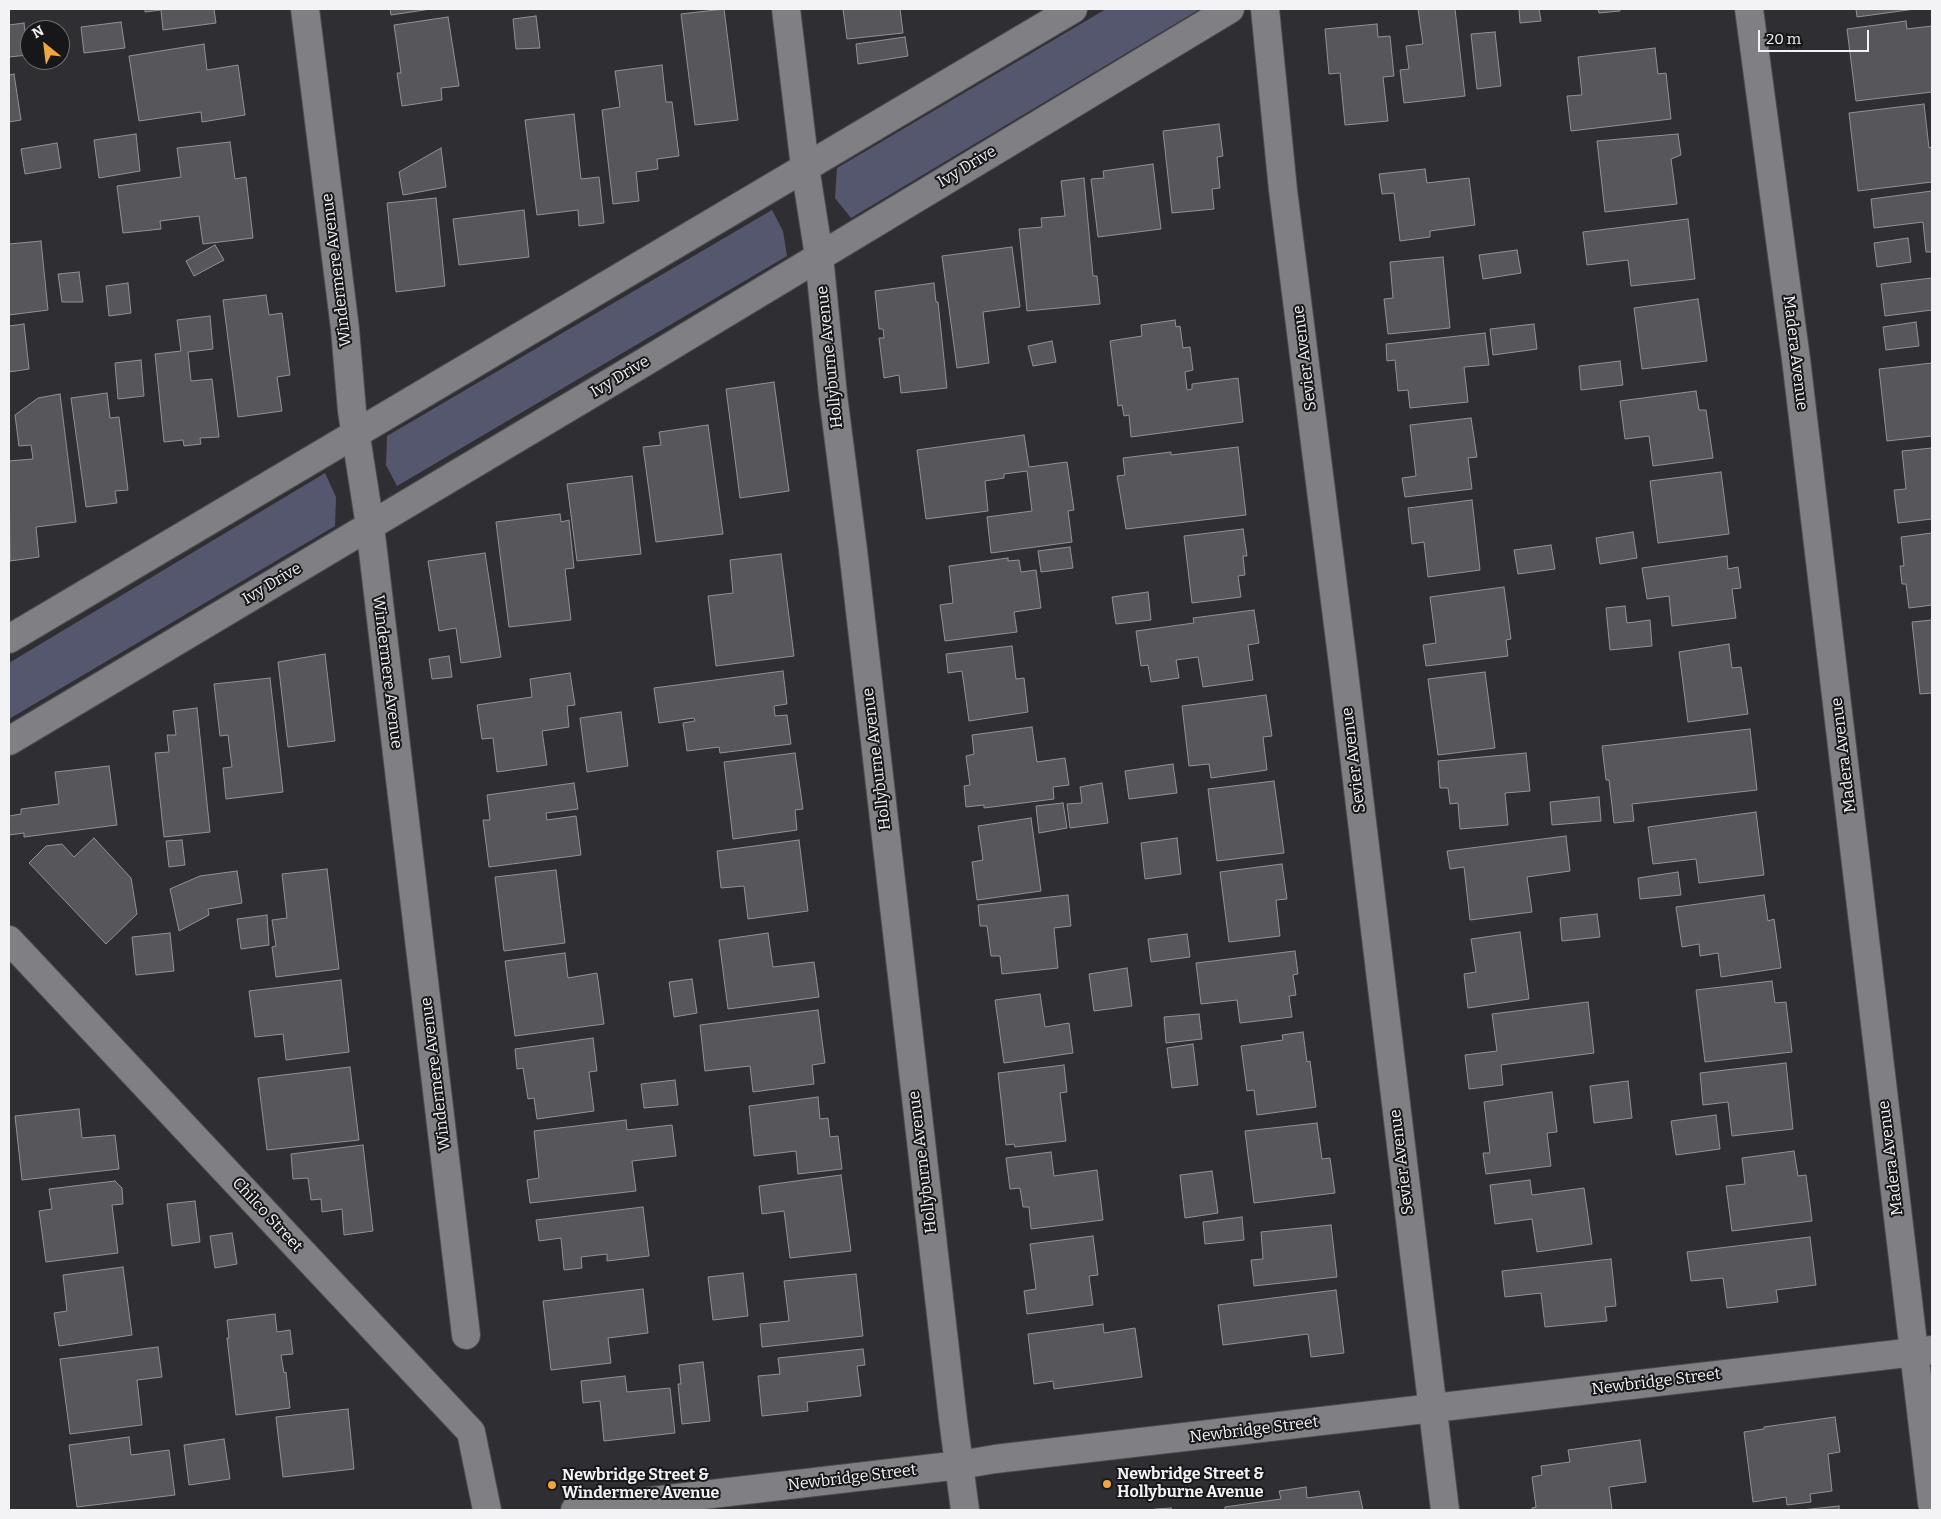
<!DOCTYPE html>
<style>
body{margin:0}
#map{position:relative;width:1941px;height:1519px;overflow:hidden;background:#2f2f33;font-family:Bitter,serif}
canvas{display:block}
.frame{position:absolute;inset:0;border:10px solid #f3f3f6;pointer-events:none}
.north{position:absolute;left:20px;top:20px;width:50px;height:50px;box-sizing:border-box;background:#171719;border:1px solid #6f6f71;border-radius:50%;rotate:331deg;font-size:14px;font-weight:700;line-height:20px;text-align:center;color:#f3f3f6}
.north::after{content:'';display:block;margin:auto;width:18px;height:22px;background:#f0a63f;clip-path:polygon(50% 0,100% 100%,50% 72%,0 100%)}
.scale{position:absolute;left:1758px;top:30px;width:111px;height:22px;box-sizing:border-box;border:2px solid #f3f3f6;border-top:0;padding-left:6px;font-size:15px;line-height:18px;white-space:nowrap;color:#f3f3f6;-webkit-text-stroke:4px #171719;paint-order:stroke}
</style>
<div id="map">
<canvas width="1941" height="1519"></canvas>
<div class="frame"></div>
<div class="north">N</div>
<div class="scale">20 m</div>
</div>
<script>
const c = document.querySelector('canvas').getContext('2d');
c.lineJoin = 'round';
function paint(path, color) { c.fillStyle = color; c.fill(path, 'evenodd'); }
const poly = rows => new Path2D(rows.map(r => 'M' + r).join(''));
function strokePath(path, color, width, dash) { c.strokeStyle = color; c.lineWidth = width; c.lineCap = dash ? 'butt' : 'round'; c.setLineDash(dash || []); c.stroke(path); }
function drawText(font, color, halo, rows, align = 'center') {
  c.font = font + ' Bitter,serif'; c.lineWidth = 4; c.setLineDash([]); c.textBaseline = 'middle'; c.strokeStyle = halo; c.fillStyle = color; for (const [text, x, y, turn = 0] of rows) {
    c.save(); c.translate(x, y); c.rotate((+turn || 0) * Math.PI / 180); c.textAlign = isNaN(turn) ? turn : align; if (halo) c.strokeText(text, 0, 0); c.fillText(text, 0, 0); c.restore();
  }
}
const green = poly([
 [1106,9,1200,9,851,218,835,198,837,168],
 [772,210,783,231,787,256,397,486,386,465,387,436],
 [325,473,336,497,335,526,9,719,9,663]
]);
const building = poly([
 [145,9,214,9,216,23,163,30,161,10,145,12,145,9],
 [390,9,431,9,391,15,390,9],
 [724,9,738,120,695,125,681,14,724,9],
 [843,9,900,9,903,33,847,39,843,9],
 [1418,9,1455,9,1465,96,1404,103,1400,70,1409,69,1406,46,1423,44,1418,9],
 [1519,9,1539,9,1541,21,1520,23,1519,9],
 [1598,9,1620,9,1620,11,1599,13,1598,9],
 [1856,9,1915,9,1857,17,1856,9],
 [536,16,540,48,516,49,513,19,536,16],
 [448,17,459,86,441,88,442,100,402,106,397,73,401,73,394,25,448,17],
 [1906,21,1907,29,1932,26,1932,92,1856,101,1847,29,1906,21],
 [121,22,125,48,84,53,81,27,121,22],
 [24,23,28,55,9,57,9,25,24,23],
 [1377,24,1378,37,1390,36,1394,76,1383,77,1388,121,1345,125,1340,73,1329,74,1325,29,1377,24],
 [1495,32,1501,86,1477,89,1471,34,1495,32],
 [905,37,908,56,858,64,856,44,905,37],
 [204,44,207,70,238,65,245,115,202,122,201,112,139,121,129,56,204,44],
 [1655,48,1658,74,1666,73,1671,119,1571,131,1567,96,1582,95,1578,57,1655,48],
 [662,65,666,102,672,102,679,156,657,159,658,169,636,172,639,201,613,204,602,110,620,107,615,71,662,65],
 [14,74,21,120,9,122,9,75,14,74],
 [1924,104,1929,148,1932,147,1932,182,1858,191,1849,113,1924,104],
 [574,114,581,179,599,177,604,223,579,226,578,210,537,215,525,120,574,114],
 [1219,124,1223,156,1217,157,1220,188,1212,189,1214,209,1172,213,1163,131,1219,124],
 [136,134,140,171,99,178,94,140,136,134],
 [1678,134,1681,155,1671,159,1677,204,1605,212,1597,141,1678,134],
 [230,142,235,179,246,177,253,238,203,244,199,216,160,221,161,229,123,233,117,186,181,177,177,148,230,142],
 [57,143,61,168,25,174,21,149,57,143],
 [441,148,446,187,403,195,399,172,441,148],
 [1153,164,1161,229,1098,237,1091,179,1104,178,1103,171,1153,164],
 [1425,169,1427,183,1469,178,1475,225,1430,231,1430,237,1400,241,1394,193,1382,194,1379,174,1425,169],
 [1084,178,1093,276,1097,276,1100,304,1027,311,1019,229,1042,227,1041,218,1065,216,1061,181,1084,178],
 [1932,191,1932,252,1926,252,1923,222,1874,228,1871,199,1932,191],
 [436,198,445,286,396,292,387,203,436,198],
 [524,210,529,257,459,265,453,219,524,210],
 [1688,219,1695,279,1631,286,1628,260,1587,265,1583,232,1688,219],
 [1908,238,1911,262,1877,267,1874,243,1908,238],
 [41,241,48,310,9,315,9,244,41,241],
 [215,245,224,260,194,276,186,261,215,245],
 [1012,247,1020,307,983,312,989,363,957,368,942,256,1012,247],
 [1517,250,1521,273,1483,279,1479,255,1517,250],
 [1443,257,1450,328,1388,334,1384,299,1393,298,1390,262,1443,257],
 [79,272,83,302,62,302,58,274,79,272],
 [1932,278,1932,310,1885,316,1881,284,1932,278],
 [128,283,131,313,109,316,106,286,128,283],
 [934,283,936,302,938,302,947,388,901,393,899,375,884,378,879,338,884,338,883,329,879,329,875,291,934,283],
 [266,295,269,315,282,313,290,375,277,377,282,411,238,417,223,300,266,295],
 [1698,299,1707,361,1642,369,1634,308,1698,299],
 [210,316,213,349,188,352,191,381,212,379,219,437,200,438,201,444,184,446,183,440,164,442,155,354,181,351,177,320,210,316],
 [1175,320,1176,327,1180,326,1183,348,1190,347,1193,370,1185,372,1187,390,1192,389,1192,384,1238,378,1243,422,1131,437,1129,415,1124,416,1122,405,1118,406,1110,341,1142,336,1141,325,1175,320],
 [1916,322,1919,346,1886,350,1883,327,1916,322],
 [24,324,29,369,9,372,9,326,24,324],
 [1534,324,1537,349,1493,355,1490,329,1534,324],
 [1485,333,1489,365,1464,367,1468,402,1410,408,1408,390,1398,391,1395,360,1387,361,1386,344,1485,333],
 [1052,341,1056,362,1033,366,1028,346,1052,341],
 [141,360,144,396,118,399,115,363,141,360],
 [1620,361,1623,385,1581,390,1579,366,1620,361],
 [1932,363,1932,436,1887,441,1879,369,1932,363],
 [774,382,789,491,740,498,726,389,774,382],
 [1696,391,1699,410,1706,410,1713,458,1653,466,1649,436,1625,439,1620,401,1696,391],
 [107,393,110,418,119,417,128,490,115,491,117,503,86,507,71,398,107,393],
 [60,394,76,522,36,527,39,557,10,561,9,461,33,459,31,445,19,446,15,415,38,398,60,394],
 [1471,418,1477,457,1468,458,1472,489,1405,497,1402,478,1416,476,1410,425,1471,418],
 [708,425,723,534,656,542,643,447,661,445,659,432,708,425],
 [1024,435,1029,467,1067,462,1074,510,1068,511,1072,542,991,553,987,517,1032,511,1027,471,1004,474,1004,478,985,481,988,511,926,519,917,450,1024,435],
 [1238,447,1246,515,1126,529,1117,476,1125,475,1123,458,1171,452,1171,455,1238,447],
 [1932,448,1932,519,1898,523,1894,490,1906,489,1902,451,1932,448],
 [1721,472,1729,534,1658,543,1650,481,1721,472],
 [632,476,641,554,577,561,567,484,632,476],
 [1472,500,1480,570,1428,577,1424,542,1412,544,1408,508,1472,500],
 [560,514,561,522,569,520,574,568,565,569,571,620,509,627,496,522,560,514],
 [1243,529,1247,556,1243,556,1245,575,1238,576,1241,597,1192,603,1184,536,1243,529],
 [1633,532,1637,558,1600,564,1596,538,1633,532],
 [1932,533,1932,605,1909,608,1906,584,1902,584,1900,566,1904,566,1901,537,1932,533],
 [1551,545,1555,569,1518,574,1514,550,1551,545],
 [1070,547,1073,568,1041,572,1038,551,1070,547],
 [485,553,501,657,461,663,456,628,439,631,428,561,485,553],
 [781,554,794,656,716,666,708,596,733,593,730,560,781,554],
 [1727,556,1728,569,1738,567,1741,588,1732,589,1736,618,1672,626,1669,596,1647,599,1642,568,1727,556],
 [1008,558,1008,561,1019,560,1021,572,1036,570,1041,608,1014,612,1017,632,945,641,940,605,953,603,949,566,1008,558],
 [1504,587,1511,639,1506,640,1508,656,1426,666,1423,645,1436,643,1430,597,1504,587],
 [1148,592,1151,620,1116,624,1112,597,1148,592],
 [1625,606,1627,623,1650,620,1652,646,1610,650,1606,608,1625,606],
 [1254,610,1259,643,1248,645,1253,680,1203,687,1198,657,1176,660,1179,678,1151,682,1148,665,1141,666,1136,631,1194,623,1193,618,1254,610],
 [1932,620,1932,693,1920,694,1912,622,1932,620],
 [1729,644,1732,668,1741,667,1748,714,1688,722,1679,652,1729,644],
 [1012,646,1016,679,1024,678,1028,712,969,721,962,671,948,673,946,654,1012,646],
 [325,654,335,741,288,747,278,662,325,654],
 [449,656,452,677,432,679,429,659,449,656],
 [783,671,787,704,774,706,775,716,787,715,791,744,720,753,719,747,687,751,683,723,695,721,694,718,659,723,654,688,783,671],
 [1485,672,1495,748,1438,755,1428,679,1485,672],
 [570,673,575,705,567,706,569,727,542,731,547,765,497,772,493,738,482,739,477,705,532,697,530,679,570,673],
 [270,678,283,792,226,799,223,768,232,767,228,735,220,736,214,684,270,678],
 [1266,695,1272,736,1263,737,1267,770,1211,778,1209,764,1189,766,1182,706,1266,695],
 [197,708,210,832,164,837,155,753,169,752,167,735,176,735,173,711,197,708],
 [621,712,628,766,587,772,580,718,621,712],
 [1032,727,1037,762,1065,758,1069,785,1053,787,1054,799,984,808,984,805,966,807,964,786,970,785,966,756,974,754,972,735,1032,727],
 [1750,729,1757,790,1632,804,1634,821,1614,823,1609,780,1606,780,1602,746,1750,729],
 [795,753,803,809,795,810,797,830,733,839,724,762,795,753],
 [1526,753,1530,791,1505,793,1508,825,1460,829,1458,803,1450,804,1448,788,1440,788,1438,761,1526,753],
 [1173,764,1177,793,1129,799,1125,771,1173,764],
 [109,766,117,825,24,837,24,833,9,835,9,816,21,814,21,809,59,804,55,772,109,766],
 [1274,781,1284,853,1217,861,1208,789,1274,781],
 [574,783,578,809,546,813,547,820,576,816,581,855,489,867,483,820,490,820,487,795,574,783],
 [1102,783,1108,823,1070,828,1067,804,1082,803,1080,787,1102,783],
 [1599,797,1601,821,1552,825,1550,802,1599,797],
 [1063,803,1067,828,1039,833,1036,806,1063,803],
 [1756,812,1764,875,1699,883,1696,859,1653,864,1648,827,1756,812],
 [1031,818,1041,891,977,900,972,862,983,860,978,826,1031,818],
 [1566,836,1570,871,1527,877,1532,912,1470,920,1464,867,1450,869,1447,851,1566,836],
 [94,838,131,878,137,914,106,944,29,863,46,846,62,844,74,857,94,838],
 [1177,838,1181,874,1145,879,1141,843,1177,838],
 [182,840,185,865,169,867,166,841,182,840],
 [799,840,808,911,748,919,744,886,721,888,717,851,799,840],
 [1282,864,1287,899,1276,900,1280,936,1229,942,1220,872,1282,864],
 [327,869,339,969,276,977,272,947,276,946,272,920,287,918,282,874,327,869],
 [556,870,565,943,504,951,495,877,556,870],
 [237,871,242,903,208,909,209,915,179,931,170,889,200,876,237,871],
 [1678,872,1681,895,1640,899,1638,878,1678,872],
 [1068,895,1071,926,1054,928,1058,968,1002,974,1000,956,991,956,987,926,980,926,978,905,1068,895],
 [1764,895,1768,921,1774,919,1781,968,1721,977,1718,953,1700,956,1699,944,1682,947,1676,907,1764,895],
 [1597,914,1600,937,1562,941,1560,918,1597,914],
 [267,915,269,945,241,949,237,919,267,915],
 [1520,932,1529,999,1468,1008,1464,974,1476,972,1471,939,1520,932],
 [170,933,174,971,136,975,132,937,170,933],
 [768,933,773,967,814,962,819,997,728,1009,719,940,768,933],
 [1187,934,1190,957,1151,962,1148,939,1187,934],
 [1295,951,1298,974,1293,975,1296,995,1289,996,1292,1017,1240,1023,1237,1000,1201,1004,1196,963,1295,951],
 [565,953,568,978,597,973,604,1024,515,1036,505,961,565,953],
 [1127,968,1132,1006,1094,1011,1089,974,1127,968],
 [692,979,697,1013,674,1017,669,982,692,979],
 [341,980,349,1052,286,1060,283,1034,255,1037,249,991,341,980],
 [1772,981,1775,1003,1786,1002,1792,1052,1705,1062,1696,990,1772,981],
 [1040,994,1045,1027,1069,1023,1073,1053,1004,1063,995,1000,1040,994],
 [1588,1002,1594,1053,1501,1065,1503,1085,1469,1089,1465,1055,1497,1051,1492,1014,1588,1002],
 [818,1010,825,1063,812,1065,814,1084,753,1092,750,1066,705,1071,700,1025,818,1010],
 [1199,1014,1202,1039,1166,1043,1164,1017,1199,1014],
 [1303,1032,1307,1062,1310,1061,1316,1107,1257,1115,1254,1090,1247,1091,1241,1046,1283,1040,1282,1035,1303,1032],
 [593,1038,597,1071,589,1072,594,1111,537,1119,534,1098,528,1099,523,1068,517,1069,515,1049,593,1038],
 [1193,1044,1198,1085,1172,1088,1167,1048,1193,1044],
 [1786,1063,1793,1129,1732,1136,1728,1102,1703,1105,1700,1073,1786,1063],
 [1064,1065,1067,1092,1060,1093,1066,1141,1015,1147,1014,1144,1006,1145,998,1073,1064,1065],
 [350,1067,359,1140,267,1150,258,1078,350,1067],
 [675,1080,678,1105,644,1108,641,1084,675,1080],
 [1628,1081,1632,1118,1594,1123,1590,1086,1628,1081],
 [1552,1092,1557,1132,1547,1133,1551,1166,1486,1174,1483,1153,1490,1153,1484,1102,1552,1092],
 [818,1097,820,1119,828,1118,830,1137,838,1136,842,1169,798,1174,796,1151,754,1156,749,1106,818,1097],
 [79,1109,82,1138,115,1135,119,1169,22,1180,15,1116,79,1109],
 [1716,1115,1720,1149,1676,1155,1671,1121,1716,1115],
 [626,1120,627,1130,672,1125,676,1156,632,1161,636,1191,530,1203,527,1180,539,1178,534,1131,626,1120],
 [1317,1123,1322,1159,1330,1158,1335,1193,1254,1203,1245,1131,1317,1123],
 [363,1145,373,1231,344,1235,342,1209,322,1212,321,1199,311,1200,308,1178,293,1179,291,1154,363,1145],
 [1794,1151,1798,1176,1806,1175,1812,1221,1732,1231,1726,1186,1745,1184,1742,1158,1794,1151],
 [1051,1152,1054,1176,1097,1170,1103,1220,1031,1229,1029,1207,1023,1207,1020,1188,1010,1189,1006,1158,1051,1152],
 [1212,1171,1218,1213,1185,1218,1180,1175,1212,1171],
 [841,1175,851,1251,790,1258,784,1211,762,1214,759,1186,841,1175],
 [1530,1180,1532,1195,1584,1188,1592,1244,1537,1252,1532,1219,1495,1224,1490,1185,1530,1180],
 [115,1181,122,1188,123,1204,112,1205,118,1253,46,1262,39,1211,52,1209,49,1189,115,1181],
 [195,1201,200,1242,172,1246,167,1204,195,1201],
 [643,1207,649,1256,607,1261,607,1254,581,1257,582,1268,564,1270,561,1238,539,1241,536,1220,643,1207],
 [1242,1217,1244,1240,1205,1244,1203,1222,1242,1217],
 [1331,1225,1337,1277,1254,1286,1251,1260,1263,1259,1261,1232,1331,1225],
 [232,1233,237,1264,215,1268,210,1236,232,1233],
 [1093,1236,1098,1275,1089,1276,1093,1305,1027,1314,1024,1291,1036,1289,1030,1244,1093,1236],
 [1810,1237,1816,1285,1776,1290,1778,1302,1727,1308,1723,1278,1691,1281,1687,1252,1810,1237],
 [1611,1259,1616,1306,1605,1307,1607,1321,1545,1327,1541,1293,1505,1297,1502,1271,1611,1259],
 [123,1267,132,1335,59,1346,54,1313,67,1311,63,1275,123,1267],
 [743,1273,748,1316,713,1320,708,1277,743,1273],
 [856,1274,863,1336,762,1347,760,1324,789,1321,784,1281,856,1274],
 [643,1289,648,1333,608,1338,611,1363,551,1370,543,1301,643,1289],
 [1336,1290,1344,1353,1311,1357,1308,1334,1223,1345,1218,1305,1336,1290],
 [275,1314,277,1332,290,1330,293,1354,281,1355,284,1373,286,1372,290,1408,236,1415,227,1338,229,1338,227,1320,275,1314],
 [1103,1324,1104,1333,1135,1328,1142,1377,1054,1389,1053,1381,1034,1384,1028,1334,1103,1324],
 [158,1347,162,1377,137,1380,142,1425,70,1434,60,1359,158,1347],
 [863,1349,865,1365,857,1366,861,1396,807,1402,808,1411,762,1416,758,1376,780,1374,778,1358,863,1349],
 [703,1362,710,1421,682,1424,678,1384,681,1384,679,1365,703,1362],
 [625,1376,627,1392,670,1388,675,1433,604,1441,600,1401,583,1403,581,1381,625,1376],
 [348,1409,354,1469,283,1477,276,1417,348,1409],
 [1835,1417,1840,1452,1828,1454,1832,1491,1810,1494,1811,1502,1787,1505,1786,1497,1753,1502,1744,1432,1764,1429,1764,1427,1835,1417],
 [129,1437,131,1455,169,1450,175,1495,77,1507,69,1445,129,1437],
 [224,1439,230,1479,189,1485,184,1445,224,1439],
 [1640,1440,1646,1482,1609,1487,1612,1510,1532,1510,1532,1508,1536,1507,1532,1477,1542,1475,1541,1466,1570,1462,1568,1450,1640,1440],
 [1306,1487,1307,1498,1359,1491,1363,1510,1225,1510,1225,1507,1281,1499,1279,1491,1306,1487],
 [1839,1506,1839,1510,1801,1510,1839,1506],
 [1171,1508,1172,1510,1150,1510,1156,1509,1171,1508]
]);
const street = poly([
 [305,9,345,329,352,411,370,526,466,1335],
 [786,9,805,167,819,256,833,395,853,550,953,1419,965,1510],
 [1265,9,1283,190,1343,664,1445,1510],
 [1749,9,1796,359,1932,1503],
 [9,639,1073,9],
 [9,741,643,363,1230,9],
 [9,940,471,1432,487,1510],
 [575,1510,960,1465,995,1459,1932,1350]
]);
const markers = [
 [1107,1484,5,"#f0a63f"],
 [552,1485,5,"#f0a63f"]
];
const streetNames = [
 ["Ivy Drive",967,167,-31],
 ["Windermere Avenue",337,270,-97],
 ["Madera Avenue",1795,353,83],
 ["Hollyburne Avenue",830,357,-96],
 ["Sevier Avenue",1305,358,-97],
 ["Ivy Drive",620,377,-31],
 ["Ivy Drive",272,584,-31],
 ["Windermere Avenue",387,672,83],
 ["Madera Avenue",1844,755,-97],
 ["Hollyburne Avenue",877,759,-97],
 ["Sevier Avenue",1354,760,-97],
 ["Windermere Avenue",436,1074,-97],
 ["Madera Avenue",1891,1158,-97],
 ["Hollyburne Avenue",923,1162,-97],
 ["Sevier Avenue",1402,1162,-97],
 ["Chilco Street",267,1215,47],
 ["Newbridge Street",1656,1382,-7],
 ["Newbridge Street",1254,1430,-7],
 ["Newbridge Street",852,1478,-7]
];
const poiNames = [
 ["Newbridge Street &",1117,1475],
 ["Hollyburne Avenue",1117,1493],
 ["Newbridge Street &",562,1476],
 ["Windermere Avenue",562,1494]
];
paint(green, '#55576f');
paint(building, '#56565b');
strokePath(building, '#919296', 1);
strokePath(street, '#4c4c50', 30);
strokePath(street, '#7f7f84', 28);
for (const [x, y, r, color] of markers) { const dot = new Path2D(); dot.arc(x, y, r, 0, 2 * Math.PI); c.fillStyle = color; c.fill(dot); strokePath(dot, '#171719', 2); }
drawText('16px', '#f3f3f6', '#171719', streetNames);
drawText('bold 16px', '#f3f3f6', '#171719', poiNames, 'left');
</script>
